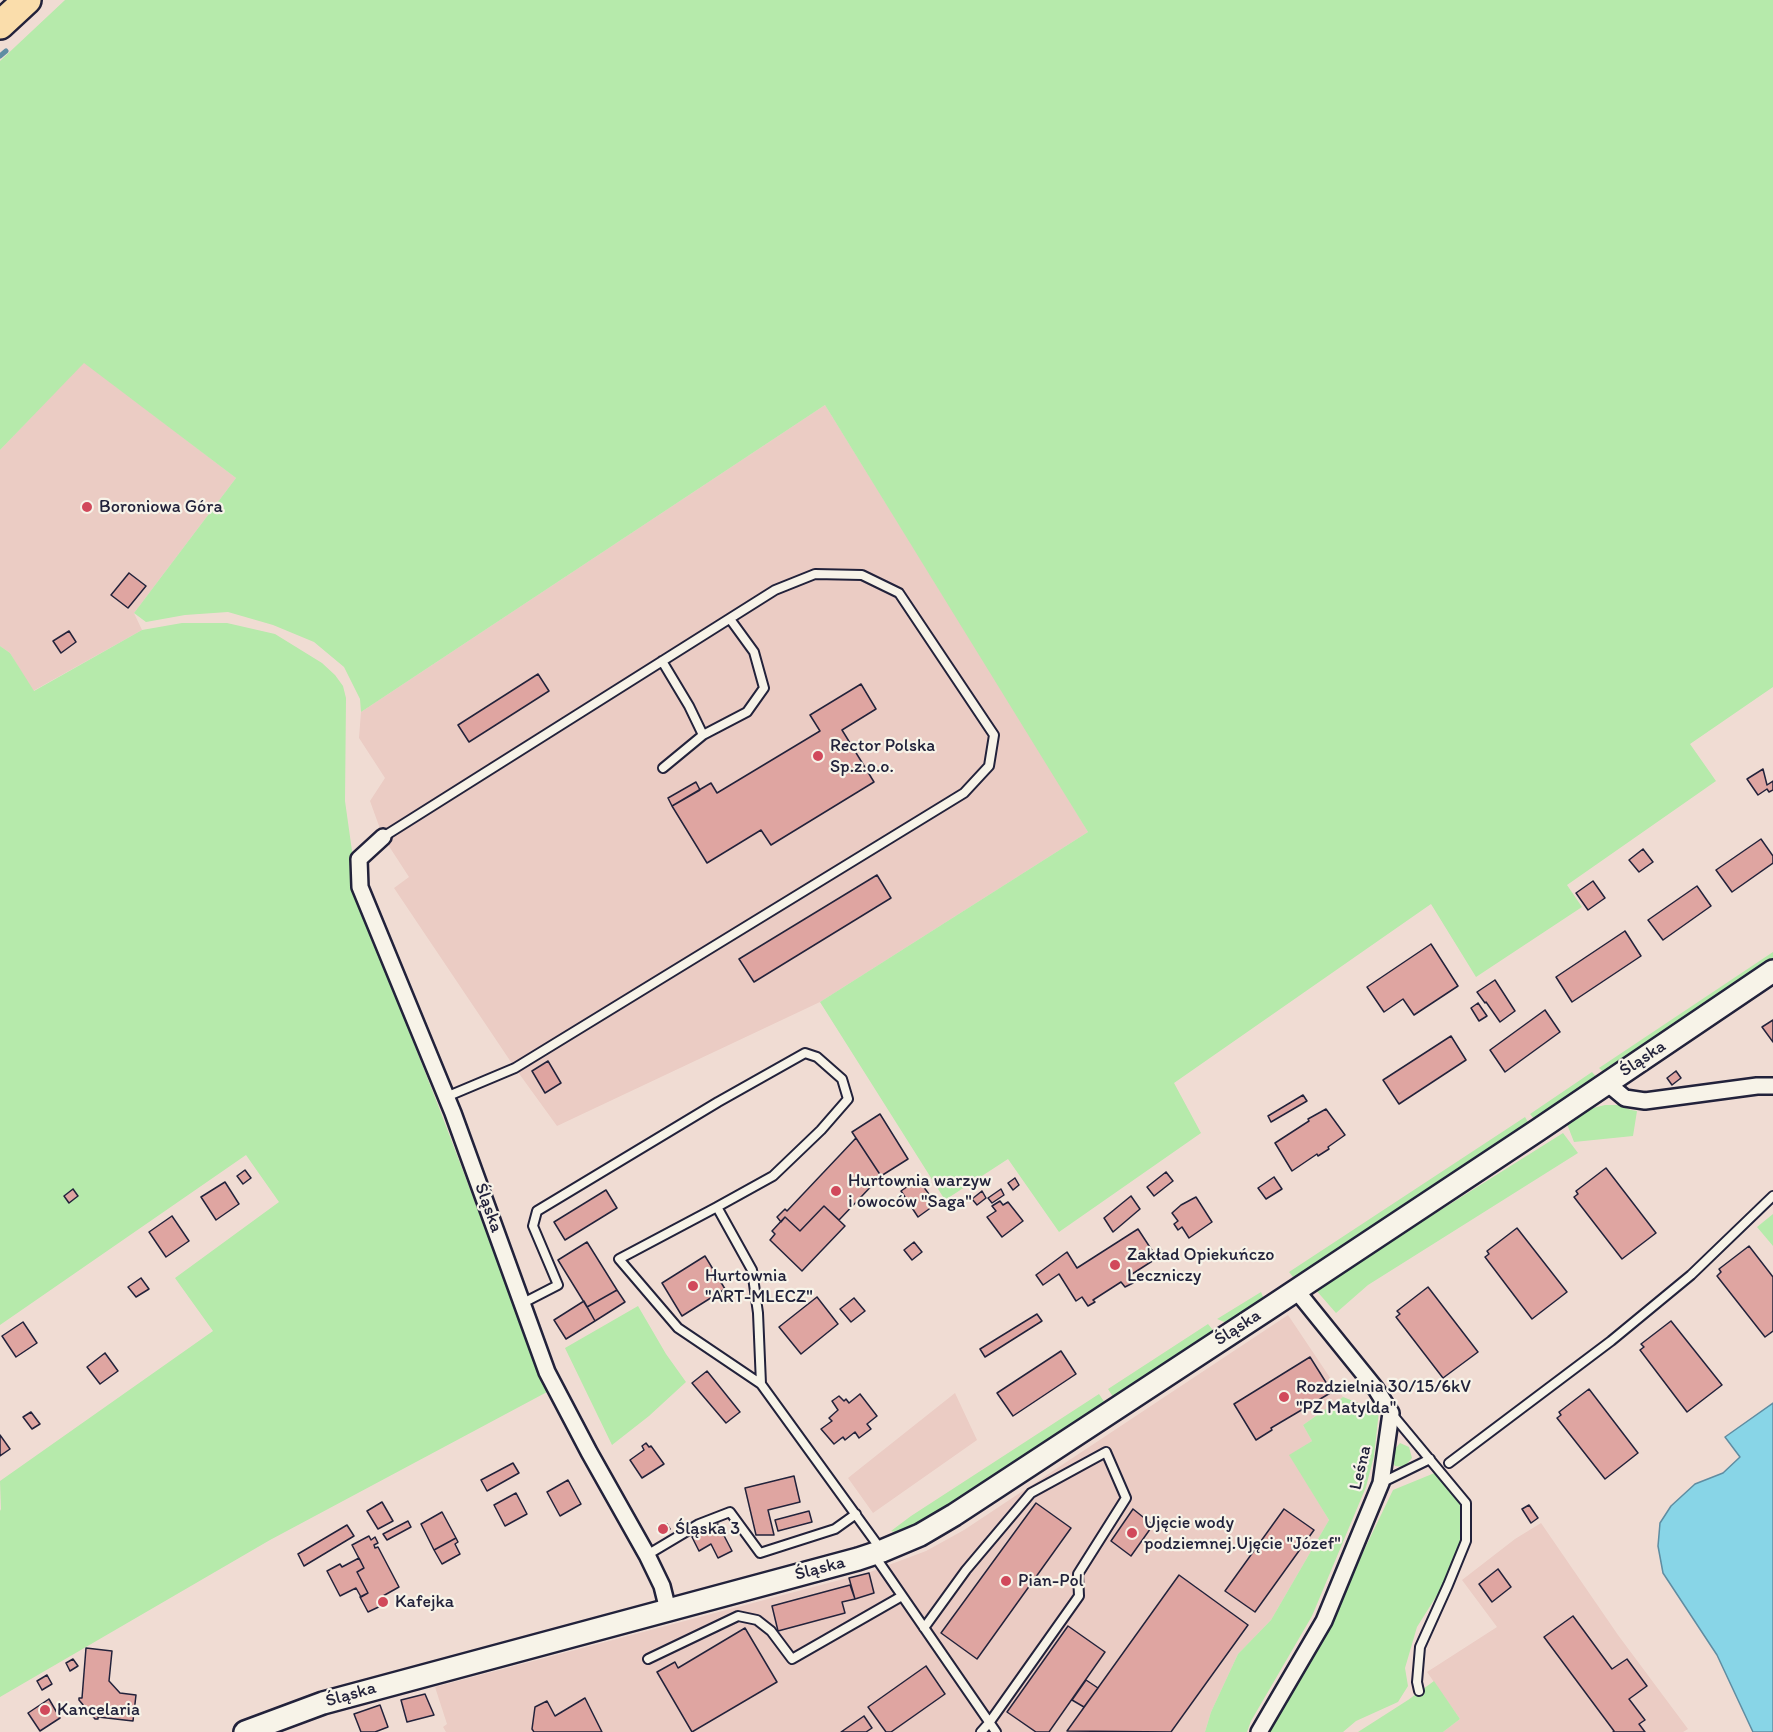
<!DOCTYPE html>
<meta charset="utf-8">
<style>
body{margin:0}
canvas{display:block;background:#f0dcd3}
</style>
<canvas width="1773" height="1732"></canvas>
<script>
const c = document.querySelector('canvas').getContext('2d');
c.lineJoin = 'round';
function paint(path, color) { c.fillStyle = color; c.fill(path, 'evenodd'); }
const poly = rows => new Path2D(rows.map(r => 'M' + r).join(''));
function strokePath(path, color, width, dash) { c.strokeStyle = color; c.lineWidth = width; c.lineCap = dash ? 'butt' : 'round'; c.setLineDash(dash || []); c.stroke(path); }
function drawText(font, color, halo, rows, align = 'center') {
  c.font = font + ' Itim,sans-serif'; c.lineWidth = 4.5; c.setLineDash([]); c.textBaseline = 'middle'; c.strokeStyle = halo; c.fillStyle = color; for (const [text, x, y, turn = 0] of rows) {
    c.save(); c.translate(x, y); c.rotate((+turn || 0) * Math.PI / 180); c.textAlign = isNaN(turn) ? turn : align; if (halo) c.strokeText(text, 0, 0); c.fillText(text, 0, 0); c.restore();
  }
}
const built = poly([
 [84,362,236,478,134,613,142,630,33,691,10,653,0,646,0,450],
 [825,405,1035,744,1088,832,820,1002,557,1126,515,1068,394,888,409,877,383,837,370,801,385,778,359,738,361,712],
 [1288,1315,1343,1397,1303,1425,1312,1441,1290,1455,1329,1520,1271,1620,1238,1654,1211,1712,1205,1732,446,1732,443,1727,447,1724,435,1687,870,1572,926,1551,964,1530],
 [955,1393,977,1440,873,1513,848,1478],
 [1541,1523,1618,1635,1688,1729,1683,1732,1443,1732,1460,1719,1427,1672,1497,1627,1462,1580,1515,1539]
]);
const green = poly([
 [65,0,1773,0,1773,687,1690,744,1716,781,1567,885,1582,907,1476,977,1431,904,1174,1083,1201,1133,1059,1232,1008,1159,945,1200,820,1002,1088,832,825,405,361,712,360,699,344,667,314,642,273,625,228,612,185,615,146,622,134,613,236,478,84,363,0,450,0,61],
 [182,623,227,623,275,634,322,663,335,675,343,686,346,698,345,801,353,858,351,883,438,1105,547,1392,270,1540,0,1697,0,1511,1,1509,0,1481,213,1331,175,1278,279,1202,246,1155,0,1325,0,646,10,653,34,691,142,630],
 [1773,952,1773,964,1607,1075,1599,1068],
 [1592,1072,1600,1081,1538,1124,1530,1114],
 [1605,1105,1618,1105,1631,1110,1637,1111,1633,1136,1574,1142,1567,1124,1593,1108],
 [1525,1117,1531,1127,1297,1282,1289,1272],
 [1563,1133,1578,1153,1368,1285,1336,1313,1315,1289],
 [1773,1214,1773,1246,1757,1227],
 [1261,1292,1264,1299,1227,1323,1217,1319],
 [638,1306,666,1354,686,1382,649,1416,612,1445,565,1348],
 [1208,1324,1216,1334,1115,1400,1108,1389],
 [1099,1394,1107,1406,935,1518,899,1533,891,1531,911,1516],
 [1343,1397,1379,1411,1374,1456,1366,1487,1312,1616,1251,1721,1247,1732,1205,1732,1211,1712,1238,1654,1271,1620,1329,1520,1289,1455,1312,1441,1303,1425],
 [1400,1443,1409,1447,1412,1458,1404,1467,1395,1466,1392,1461,1395,1449],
 [1437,1472,1461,1504,1461,1540,1444,1584,1417,1627,1405,1668,1408,1686,1398,1702,1356,1721,1343,1732,1267,1732,1328,1625,1393,1490],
 [1434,1681,1460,1719,1443,1732,1358,1732,1408,1700]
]);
const water = poly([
 [1773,1403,1773,1732,1753,1732,1717,1655,1663,1573,1658,1546,1660,1523,1671,1506,1695,1484,1723,1473,1740,1457,1725,1437,1773,1403]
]);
const stream = poly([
 [0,56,6,51]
]);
const building = poly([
 [129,573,146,586,128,608,111,595,129,573],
 [69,631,76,642,61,653,53,641,69,631],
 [538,674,549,691,469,742,458,725,538,674],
 [861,684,876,709,842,730,874,782,771,845,761,830,707,863,672,806,711,783,717,793,820,731,810,715,861,684],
 [1763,769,1767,785,1773,781,1773,790,1769,792,1767,789,1758,795,1747,779,1763,769],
 [696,782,700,790,672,806,668,798,696,782],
 [1761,839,1773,856,1773,863,1732,892,1716,870,1761,839],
 [1643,849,1653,862,1639,872,1629,860,1643,849],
 [877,875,891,898,754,982,739,959,877,875],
 [1593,881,1605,898,1588,910,1576,893,1593,881],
 [1697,886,1711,906,1663,940,1648,920,1697,886],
 [1625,931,1641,956,1572,1002,1556,977,1625,931],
 [1431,944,1458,986,1414,1015,1403,999,1384,1012,1367,987,1431,944],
 [1495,980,1515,1011,1500,1022,1486,1002,1485,1003,1477,992,1495,980],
 [1478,1003,1487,1016,1479,1021,1471,1008,1478,1003],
 [1545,1010,1560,1032,1505,1072,1490,1050,1545,1010],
 [1773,1020,1773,1042,1762,1027,1773,1020],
 [1451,1036,1466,1060,1399,1104,1383,1080,1451,1036],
 [548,1061,561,1083,545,1093,532,1071,548,1061],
 [1676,1071,1681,1078,1672,1085,1667,1078,1676,1071],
 [1303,1095,1307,1101,1271,1122,1268,1116,1303,1095],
 [1326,1109,1345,1135,1328,1147,1329,1149,1318,1156,1317,1154,1292,1171,1275,1143,1309,1121,1308,1119,1326,1109],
 [880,1114,908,1159,881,1176,852,1132,880,1114],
 [856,1138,881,1176,839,1220,824,1206,800,1231,785,1217,781,1222,777,1217,785,1209,787,1211,856,1138],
 [1606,1168,1656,1233,1622,1259,1574,1197,1578,1194,1576,1191,1606,1168],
 [245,1170,251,1178,243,1184,237,1176,245,1170],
 [1166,1172,1173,1181,1154,1196,1147,1187,1166,1172],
 [1274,1177,1282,1189,1266,1199,1258,1188,1274,1177],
 [1015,1178,1019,1185,1013,1190,1008,1183,1015,1178],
 [918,1179,936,1204,918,1217,901,1191,918,1179],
 [225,1182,239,1204,216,1220,201,1197,225,1182],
 [73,1189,78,1196,69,1203,64,1196,73,1189],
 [1001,1189,1004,1195,992,1203,988,1198,1001,1189],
 [606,1190,617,1208,565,1240,554,1222,606,1190],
 [982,1191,986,1198,977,1205,972,1199,982,1191],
 [1131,1196,1140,1209,1113,1232,1104,1218,1131,1196],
 [1196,1197,1212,1222,1189,1238,1182,1227,1178,1230,1174,1224,1178,1221,1172,1213,1181,1205,1196,1197],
 [1000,1201,1003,1205,1008,1202,1023,1221,1002,1237,987,1217,996,1211,992,1206,1000,1201],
 [824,1206,845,1226,802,1271,770,1240,775,1234,772,1231,785,1217,800,1231,824,1206],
 [172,1216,189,1241,166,1257,149,1232,172,1216],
 [1517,1228,1567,1292,1532,1319,1485,1257,1489,1254,1487,1251,1517,1228],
 [1138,1229,1157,1258,1129,1276,1133,1283,1125,1287,1121,1282,1093,1300,1095,1302,1088,1306,1082,1297,1076,1301,1059,1274,1043,1285,1036,1275,1067,1252,1077,1268,1138,1229],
 [587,1242,617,1290,587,1307,558,1260,587,1242],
 [914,1242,922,1252,912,1260,904,1250,914,1242],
 [1749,1246,1773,1277,1773,1331,1765,1337,1717,1276,1721,1272,1719,1269,1749,1246],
 [705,1256,725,1289,682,1316,662,1283,705,1256],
 [141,1278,149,1289,136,1297,128,1287,141,1278],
 [1428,1287,1478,1352,1443,1378,1396,1317,1400,1314,1397,1311,1428,1287],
 [617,1290,625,1302,595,1321,587,1307,617,1290],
 [817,1297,838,1324,801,1354,779,1327,817,1297],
 [854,1298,865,1311,851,1322,840,1309,854,1298],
 [584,1301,595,1321,566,1339,554,1320,584,1301],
 [1037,1314,1042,1321,985,1357,980,1349,1037,1314],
 [1671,1321,1722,1385,1687,1412,1640,1350,1644,1347,1641,1344,1671,1321],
 [23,1322,37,1343,16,1357,2,1336,23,1322],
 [1061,1351,1076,1374,1013,1416,997,1393,1061,1351],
 [105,1353,118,1371,100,1384,87,1367,105,1353],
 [1310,1357,1332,1392,1271,1428,1272,1430,1256,1440,1234,1404,1310,1357],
 [707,1371,740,1412,726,1423,692,1383,707,1371],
 [1589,1389,1638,1453,1605,1479,1557,1418,1561,1415,1559,1412,1589,1389],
 [860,1394,877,1416,867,1424,871,1429,859,1438,855,1432,845,1440,843,1437,834,1444,821,1429,832,1421,829,1418,838,1410,832,1401,839,1396,844,1401,846,1399,849,1403,860,1394],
 [31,1412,40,1424,32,1429,23,1417,31,1412],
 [0,1435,10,1449,0,1456,0,1435],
 [646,1443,649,1447,651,1446,664,1464,642,1478,630,1460,644,1450,642,1446,646,1443],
 [513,1463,519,1473,487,1491,481,1480,513,1463],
 [794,1476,800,1502,768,1510,774,1535,756,1535,745,1488,794,1476],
 [568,1480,581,1504,560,1516,547,1492,568,1480],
 [516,1493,527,1514,505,1526,494,1505,516,1493],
 [382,1502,393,1521,378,1529,367,1511,382,1502],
 [1036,1503,1071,1528,977,1659,941,1633,1036,1503],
 [1529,1505,1538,1518,1531,1523,1522,1509,1529,1505],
 [1133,1509,1153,1525,1131,1556,1111,1541,1133,1509],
 [1284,1509,1314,1530,1255,1612,1225,1591,1284,1509],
 [809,1511,812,1522,778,1531,775,1520,809,1511],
 [442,1512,456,1538,434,1550,421,1524,442,1512],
 [408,1521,411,1527,387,1540,383,1534,408,1521],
 [667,1524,670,1529,660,1534,657,1529,667,1524],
 [718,1524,732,1551,718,1558,711,1544,699,1551,692,1537,718,1524],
 [347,1525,354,1536,304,1566,298,1554,347,1525],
 [369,1536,371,1540,375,1537,378,1543,374,1545,375,1548,378,1547,399,1587,383,1596,387,1603,368,1612,360,1597,368,1593,357,1572,364,1568,352,1545,369,1536],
 [456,1538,458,1542,455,1544,460,1554,442,1564,434,1550,456,1538],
 [359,1558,364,1568,357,1572,368,1593,361,1597,356,1588,340,1596,327,1571,340,1564,342,1567,359,1558],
 [1498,1569,1511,1587,1492,1602,1479,1584,1498,1569],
 [869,1573,874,1593,855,1599,849,1578,869,1573],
 [1179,1575,1248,1625,1171,1732,1067,1731,1179,1575],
 [850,1585,855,1599,842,1602,845,1613,778,1631,772,1606,850,1585],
 [1573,1616,1612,1669,1627,1659,1647,1686,1629,1699,1645,1720,1639,1724,1645,1732,1613,1732,1614,1731,1544,1637,1573,1616],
 [1068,1626,1105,1652,1049,1732,1036,1732,1007,1712,1068,1626],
 [745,1628,777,1682,692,1732,657,1672,675,1662,678,1668,745,1628],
 [86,1648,112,1651,109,1681,120,1693,136,1695,133,1721,98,1717,98,1719,95,1719,79,1700,79,1698,82,1698,86,1648],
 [73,1659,78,1666,70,1671,66,1663,73,1659],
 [926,1666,945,1694,891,1732,886,1732,868,1707,926,1666],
 [47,1675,52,1684,42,1690,37,1681,47,1675],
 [1086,1680,1098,1688,1084,1707,1072,1700,1086,1680],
 [425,1694,434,1715,407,1722,401,1700,425,1694],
 [585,1698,602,1732,534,1732,532,1729,535,1707,547,1701,555,1716,585,1698],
 [49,1699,60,1718,40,1731,28,1713,49,1699],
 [380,1705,388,1727,375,1732,361,1732,354,1714,380,1705],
 [864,1716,872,1728,866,1732,841,1732,864,1716]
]);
const lane = poly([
 [662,661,689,706,703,735],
 [663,768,703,735,747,712,764,688,754,652,730,619],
 [383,837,775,590,815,574,862,575,899,593,994,735,989,766,964,793,515,1068,446,1097],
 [523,1303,558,1285,533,1226,537,1211,718,1102,805,1053,817,1057,842,1079,848,1099,821,1130,773,1176,717,1207],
 [761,1384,758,1313,752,1270,717,1207,619,1259,678,1328,761,1384,882,1551],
 [1392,1414,1466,1503,1466,1541,1448,1585,1420,1647,1417,1682,1419,1691],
 [1449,1463,1611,1341,1691,1275,1773,1196],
 [1381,1483,1430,1459],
 [647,1555,699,1524,730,1512,760,1553,835,1529,856,1514],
 [874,1555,996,1732],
 [924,1628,966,1570,1031,1493,1106,1452,1126,1498,1078,1574,1079,1596,989,1723,981,1732],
 [648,1659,738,1616,757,1620,771,1631,792,1659,902,1596]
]);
const street = poly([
 [383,837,359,859,360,887,453,1113,547,1372,589,1452,647,1555,662,1586,668,1610],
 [1607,1083,1625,1098,1645,1101,1757,1086,1773,1086],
 [1259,1732,1324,1621,1381,1483,1391,1413,1376,1389,1296,1290]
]);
const secondary = poly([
 [245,1732,323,1703,858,1559,882,1551,920,1535,954,1515,1274,1305,1538,1130,1773,971]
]);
const highway = poly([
 [0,25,27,0]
]);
const markers = [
 [87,507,6,"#d1495b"],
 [818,756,6,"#d1495b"],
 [836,1191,6,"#d1495b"],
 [1115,1265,6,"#d1495b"],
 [693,1286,6,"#d1495b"],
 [1284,1397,6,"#d1495b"],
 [663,1529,6,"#d1495b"],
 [1132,1533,6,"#d1495b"],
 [1006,1581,6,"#d1495b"],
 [383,1602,6,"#d1495b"],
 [45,1710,6,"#d1495b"]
];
const poiNames = [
 ["Boroniowa Góra",99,507],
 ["Rector Polska",830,746],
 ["Sp.z.o.o.",830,767],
 ["Hurtownia warzyw",848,1181],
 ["i owoców \"Saga\"",848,1202],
 ["Zakład Opiekuńczo",1127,1255],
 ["Leczniczy",1127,1276],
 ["Hurtownia",705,1276],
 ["\"ART-MLECZ\"",705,1297],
 ["Rozdzielnia 30/15/6kV",1296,1387],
 ["\"PZ Matylda\"",1296,1408],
 ["Ujęcie wody",1144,1523],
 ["podziemnej.Ujęcie \"Józef\"",1144,1544],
 ["Śląska 3",675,1529],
 ["Pian-Pol",1018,1581],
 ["Kafejka",395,1602],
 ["Kancelaria",57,1710]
];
const streetNames = [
 ["Śląska",1643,1059,-34],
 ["Śląska",488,1208,70],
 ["Śląska",1238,1328,-33],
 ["Leśna",1361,1468,-77],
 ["Śląska",820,1569,-15],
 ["Śląska",351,1695,-16]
];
paint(built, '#ebccc4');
paint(green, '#b6eaab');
paint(water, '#88d5e7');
strokePath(water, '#5f8da2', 1.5);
strokePath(stream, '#5f8da2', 5);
paint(building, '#dfa5a1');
strokePath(building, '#22223b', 1.5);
strokePath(lane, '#22223b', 12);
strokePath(street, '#22223b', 20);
strokePath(secondary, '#22223b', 26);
strokePath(highway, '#22223b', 32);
strokePath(lane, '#f7f3e8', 8);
strokePath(street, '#f7f3e8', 15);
strokePath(secondary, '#f7f3e8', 21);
strokePath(highway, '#faddab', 27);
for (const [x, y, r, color] of markers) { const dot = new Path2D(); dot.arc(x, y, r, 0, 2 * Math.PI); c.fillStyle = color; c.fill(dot); strokePath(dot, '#f7f3e8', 2); }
drawText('18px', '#22223b', '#f7f3e8', poiNames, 'left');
drawText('18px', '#22223b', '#f7f3e8', streetNames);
</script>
